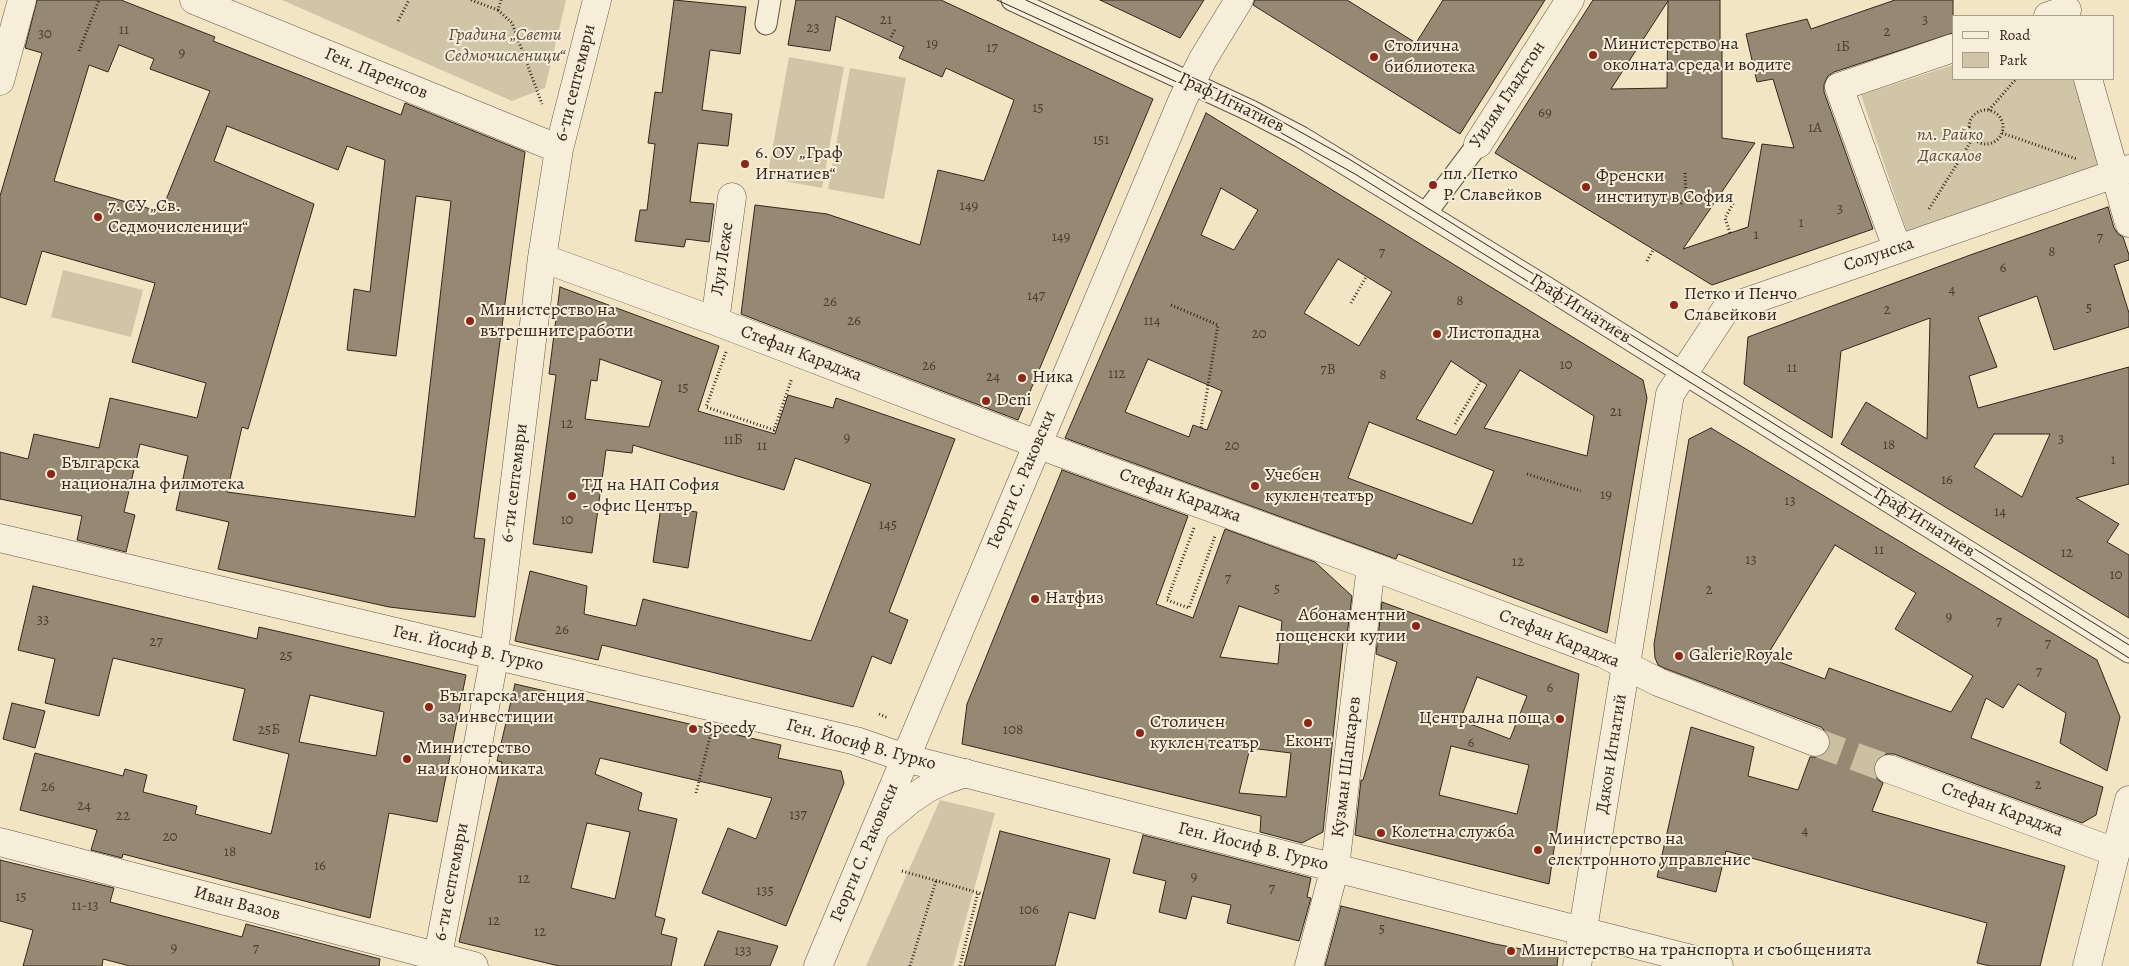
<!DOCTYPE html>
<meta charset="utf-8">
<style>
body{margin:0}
#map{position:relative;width:2129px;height:966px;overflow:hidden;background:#f1e5c4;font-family:Alegreya,serif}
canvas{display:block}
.legend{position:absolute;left:1952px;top:15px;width:162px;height:65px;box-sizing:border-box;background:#f6eed9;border:1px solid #a89e8d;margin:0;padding:6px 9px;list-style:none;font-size:15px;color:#34261c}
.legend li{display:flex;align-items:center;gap:10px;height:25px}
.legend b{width:25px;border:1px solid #a89e8d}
</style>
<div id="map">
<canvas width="2129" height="966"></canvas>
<ul class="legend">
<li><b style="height:6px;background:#f6eed9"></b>Road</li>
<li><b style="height:14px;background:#d1c5a7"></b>Park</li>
</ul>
</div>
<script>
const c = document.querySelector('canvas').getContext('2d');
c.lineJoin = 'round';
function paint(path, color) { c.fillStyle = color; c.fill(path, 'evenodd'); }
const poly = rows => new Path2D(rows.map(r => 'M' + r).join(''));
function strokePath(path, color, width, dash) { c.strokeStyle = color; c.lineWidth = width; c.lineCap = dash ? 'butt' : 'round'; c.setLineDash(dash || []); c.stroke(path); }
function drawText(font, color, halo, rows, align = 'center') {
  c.font = font + ' Alegreya,serif'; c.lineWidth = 4; c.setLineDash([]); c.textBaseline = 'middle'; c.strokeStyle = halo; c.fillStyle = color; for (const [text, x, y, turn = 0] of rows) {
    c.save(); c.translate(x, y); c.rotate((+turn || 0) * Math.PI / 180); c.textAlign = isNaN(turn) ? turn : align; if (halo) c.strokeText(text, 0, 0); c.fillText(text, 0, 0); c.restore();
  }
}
const green = poly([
 [282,0,566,0,545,88,512,101],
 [789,57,844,67,822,188,767,178],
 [1953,65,1953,79,2081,79,2110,166,1907,232,1861,95],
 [850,68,906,78,884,199,828,189],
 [63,270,143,290,131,337,51,317],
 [940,800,995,813,953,966,866,966]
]);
const building = poly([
 [37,0,121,0,215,37,213,41,401,115,405,103,525,152,474,538,485,539,475,617,389,607,218,569,229,522,176,510,188,456,140,444,124,512,135,515,126,552,77,540,82,516,0,499,0,452,28,459,34,434,99,448,110,398,197,418,206,383,132,362,155,283,42,251,26,305,0,297,0,196,42,53,25,48,37,0],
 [119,45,154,59,150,69,210,91,161,212,54,181,89,65,108,72,119,45],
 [227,126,338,170,347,146,385,160,370,292,354,289,347,350,396,356,416,196,451,201,415,517,227,492,242,427,248,429,314,204,214,161,227,126],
 [674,0,746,7,740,54,710,50,702,110,732,114,728,146,698,143,690,202,714,204,709,242,686,239,684,247,635,241,640,210,647,210,655,144,648,143,655,92,662,93,674,0],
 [796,0,941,0,1153,99,1018,420,741,314,755,205,827,214,920,245,938,170,984,181,1014,100,946,68,942,77,899,58,904,47,836,16,830,51,788,45,796,0],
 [1100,0,1204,0,1180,38,1100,0],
 [1255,0,1347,0,1416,43,1443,0,1545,0,1460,134,1253,5,1255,0],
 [1593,0,1720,0,1720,41,1722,40,1722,138,1755,143,1683,249,1748,227,1762,144,1794,148,1773,79,1757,82,1746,34,1807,19,1811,29,1895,0,1953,0,1953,33,1834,72,1828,76,1824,84,1824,92,1873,229,1712,285,1495,153,1593,0],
 [1668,1,1667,88,1611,89,1668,1],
 [1206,113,1643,380,1647,398,1607,633,1398,554,1396,559,1065,438,1206,113],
 [1221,188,1258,210,1234,250,1201,235,1221,188],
 [1338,259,1392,292,1359,346,1304,313,1338,259],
 [1148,359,1222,391,1207,430,1193,425,1189,437,1125,412,1148,359],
 [1451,361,1487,385,1456,435,1416,419,1451,361],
 [1520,370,1594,416,1587,456,1484,428,1520,370],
 [1369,422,1494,471,1472,524,1348,478,1369,422],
 [2108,207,2114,228,2118,234,2123,237,2129,255,2129,260,2114,265,2129,313,2129,327,2054,350,2037,296,1978,317,1997,367,1969,376,1978,408,2129,367,2129,484,2076,498,2119,524,2107,542,2129,555,2129,618,1841,444,1866,402,1927,439,1930,318,1841,351,1832,438,1744,384,1748,337,1973,254,2108,207],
 [1994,434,2050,434,2022,497,1974,467,1994,434],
 [560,287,719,346,698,411,775,434,788,395,833,408,836,398,955,439,889,612,908,620,891,664,872,656,853,707,602,645,598,660,515,641,530,571,587,586,584,614,636,626,643,599,811,641,871,484,795,458,784,490,633,445,632,453,606,450,592,553,533,544,556,375,549,374,560,287],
 [600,359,662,381,649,427,585,419,591,380,597,381,600,359],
 [1711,428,2097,660,2120,717,2107,771,2060,743,2066,713,2018,684,2003,708,1986,698,1971,738,2103,787,2096,815,2082,823,1894,754,1887,754,1879,757,1874,764,1874,772,1877,779,1883,783,1872,811,2065,866,2040,966,1990,966,1977,963,1987,923,1726,851,1716,892,1657,877,1691,727,1754,747,1748,776,1798,790,1810,757,1818,757,1824,754,1830,747,1830,739,1827,733,1821,727,1664,668,1658,665,1655,658,1654,644,1689,439,1711,428],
 [1835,545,1916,593,1895,629,1973,676,1951,712,1829,668,1825,679,1766,657,1835,545],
 [1062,470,1188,516,1156,604,1193,618,1225,529,1315,562,1352,596,1346,643,1343,642,1323,832,1302,843,1260,832,1261,816,962,744,967,704,1062,470],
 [1239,606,1282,621,1278,664,1220,657,1239,606],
 [1250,748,1291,753,1286,797,1239,793,1250,748],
 [661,507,697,512,688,568,653,562,661,507],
 [33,586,257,639,259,627,466,675,437,822,389,813,370,918,123,854,122,858,91,850,97,830,20,810,35,753,123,776,125,769,147,775,143,792,197,806,195,814,271,834,289,754,233,740,245,689,113,658,99,716,45,703,55,659,18,650,33,586],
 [310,695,384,712,376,756,299,742,310,695],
 [1382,602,1579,674,1549,884,1355,835,1361,780,1363,780,1397,662,1376,654,1382,602],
 [1477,677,1527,696,1510,739,1460,720,1477,677],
 [1451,746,1529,765,1517,814,1439,795,1451,746],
 [515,684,781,745,778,758,841,771,844,783,786,926,702,893,728,828,756,839,772,798,600,758,595,774,642,793,638,810,677,819,655,916,665,919,661,934,677,938,671,966,559,966,459,942,502,762,497,761,515,684],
 [587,823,630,832,615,899,571,888,587,823],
 [12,703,45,711,35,748,3,739,12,703],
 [1000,831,1110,859,1095,919,1069,912,1055,966,964,966,1000,831],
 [1143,835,1311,878,1307,897,1311,898,1299,941,1227,923,1231,905,1192,896,1186,919,1159,912,1166,881,1133,873,1143,835],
 [0,860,114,888,110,902,242,937,246,924,380,959,379,966,130,966,103,959,102,966,23,966,33,930,0,921,0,860],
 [1341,906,1495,944,1558,956,1557,966,1325,966,1341,906],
 [718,931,778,946,770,966,704,966,718,931]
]);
const minorTunnel = poly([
 [1815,742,1889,769]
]);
const path = poly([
 [471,0,498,10,501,0],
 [498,10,512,23,542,104],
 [398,21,409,0],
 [891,37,896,28],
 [79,51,99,0],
 '1969 127a17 17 0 1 1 34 0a17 17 0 1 1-34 0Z',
 [1989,110,2016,79],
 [2002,133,2077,159],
 [1681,204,1686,196,1685,173],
 [1929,209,1973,138],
 [1730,233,1725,218,1734,202],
 [1647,261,1653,250],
 [1351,303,1366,277],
 [1171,305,1218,325,1201,428],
 [726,352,706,407,774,430,792,378],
 [1455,424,1481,380],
 [1527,474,1581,491],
 [1194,528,1167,600,1189,608,1215,536],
 [879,714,888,718],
 [696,793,711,733],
 [902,871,983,894],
 [910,966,936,881],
 [960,966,978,892]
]);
const pedestrian = poly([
 [1012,0,1251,111,1301,137,1541,284,2129,652],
 [766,24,770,0],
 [1426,213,1478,144]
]);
const minor = poly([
 [194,0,559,149],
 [2048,16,2067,10],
 [2088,79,2129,223],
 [0,81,22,0],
 [1478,144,1570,0],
 [1897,248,1839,87,1953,48],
 [542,258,715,321,1058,452,1371,566,1604,654,1658,682,1815,742],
 [715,321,732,197],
 [0,538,856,741,905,758,1719,966],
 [1889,769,2115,852],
 [0,842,474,966],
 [436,966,492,670,542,258,559,149,597,0],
 [1309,966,1335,867,1371,566],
 [1577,966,1670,394,1726,309,2129,169],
 [2087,966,2129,800]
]);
const tertiary = poly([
 [879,826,910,800,928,788,945,780,965,773],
 [818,966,1183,99,1203,59,1239,0]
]);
const tram = poly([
 [997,0,1249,115,1355,174,1828,468,2129,658],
 [1026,0,1254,106,1349,159,2129,645]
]);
const markers = [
 [1593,55,5,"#8f2418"],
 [1374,57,5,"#8f2418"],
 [745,164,5,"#8f2418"],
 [1433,185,5,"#8f2418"],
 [1586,187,5,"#8f2418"],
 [98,217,5,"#8f2418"],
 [1674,305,5,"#8f2418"],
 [470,321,5,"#8f2418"],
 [1437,334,5,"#8f2418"],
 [1022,378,5,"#8f2418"],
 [986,401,5,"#8f2418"],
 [51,474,5,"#8f2418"],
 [1255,486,5,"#8f2418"],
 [572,496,5,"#8f2418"],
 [1035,599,5,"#8f2418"],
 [1416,626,5,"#8f2418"],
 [1679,656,5,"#8f2418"],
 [429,707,5,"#8f2418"],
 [1560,719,5,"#8f2418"],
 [1308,723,5,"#8f2418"],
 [693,729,5,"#8f2418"],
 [1140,733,5,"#8f2418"],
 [407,759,5,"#8f2418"],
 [1381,833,5,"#8f2418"],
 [1538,850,5,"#8f2418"],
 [1511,951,5,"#8f2418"]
];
const numberNames = [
 ["21",886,20],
 ["3",1925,20],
 ["23",813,28],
 ["11",124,30],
 ["2",1887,32],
 ["30",45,34],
 ["19",932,44],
 ["1Б",1843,47],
 ["17",992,48],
 ["9",182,53],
 ["15",1038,108],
 ["69",1545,113],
 ["1А",1815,128],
 ["151",1101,140],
 ["149",969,206],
 ["3",1840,209],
 ["1",1801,223],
 ["1",1756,235],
 ["149",1061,237],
 ["7",2100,238],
 ["8",2052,252],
 ["7",1382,253],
 ["6",2003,268],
 ["4",1952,290],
 ["147",1036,296],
 ["8",1460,301],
 ["26",830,302],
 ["5",2089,308],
 ["2",1887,310],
 ["26",854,321],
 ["114",1152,321],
 ["20",1259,334],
 ["10",1566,365],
 ["26",929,366],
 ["11",1792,368],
 ["7В",1328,370],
 ["112",1117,374],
 ["8",1383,375],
 ["24",993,377],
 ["15",683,388],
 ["21",1616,412],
 ["12",567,424],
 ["9",847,438],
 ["3",2061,439],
 ["11Б",733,440],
 ["18",1889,445],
 ["11",762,446],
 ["20",1232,446],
 ["1",2113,460],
 ["16",1947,480],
 ["19",1606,495],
 ["13",1790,501],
 ["14",2000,512],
 ["10",567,520],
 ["145",888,525],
 ["11",1879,550],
 ["12",2067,553],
 ["13",1751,560],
 ["12",1518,562],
 ["10",2116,575],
 ["7",1228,579],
 ["5",1277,589],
 ["2",1709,590],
 ["9",1949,617],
 ["33",43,620],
 ["7",1999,622],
 ["26",562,630],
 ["27",156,642],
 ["7",2048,644],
 ["25",286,656],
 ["7",2039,672],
 ["6",1550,688],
 ["25Б",269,730],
 ["108",1013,730],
 ["6",1471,743],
 ["2",2038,785],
 ["26",48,787],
 ["24",84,806],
 ["137",798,815],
 ["22",123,816],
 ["4",1805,831],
 ["20",170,837],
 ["18",230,852],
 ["16",320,866],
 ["9",1194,877],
 ["12",524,879],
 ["7",1272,889],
 ["135",765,891],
 ["15",21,897],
 ["11-13",85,906],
 ["106",1029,910],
 ["12",494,921],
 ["5",1382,929],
 ["12",540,932],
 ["9",174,948],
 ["7",256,949],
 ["133",743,951]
];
const parkNames = [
 ["Градина „Свети",505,36],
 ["Седмочисленици“",505,57],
 ["пл. Райко",1950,136],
 ["Даскалов",1950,157]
];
const poiNames = [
 ["Министерство на",1603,45],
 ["околната среда и водите",1603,66],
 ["Столична",1384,47],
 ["библиотека",1384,68],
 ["6. ОУ „Граф",755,154],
 ["Игнатиев“",755,175],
 ["пл. Петко",1443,175],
 ["Р. Славейков",1443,196],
 ["Френски",1596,177],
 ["институт в София",1596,198],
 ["7. СУ „Св.",108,207],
 ["Седмочисленици“",108,228],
 ["Петко и Пенчо",1684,295],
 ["Славейкови",1684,316],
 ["Министерство на",480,311],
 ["вътрешните работи",480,332],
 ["Листопадна",1447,334],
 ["Ника",1032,378],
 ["Deni",996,401],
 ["Българска",61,464],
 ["национална филмотека",61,485],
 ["Учебен",1265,476],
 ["куклен театър",1265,497],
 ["ТД на НАП София",582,486],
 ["- офис Център",582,507],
 ["Натфиз",1045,599],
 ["Абонаментни",1406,616,"right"],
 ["пощенски кутии",1406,637,"right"],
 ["Galerie Royale",1689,656],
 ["Българска агенция",439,697],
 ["за инвестиции",439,718],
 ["Централна поща",1550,719,"right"],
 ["Столичен",1150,723],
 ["куклен театър",1150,744],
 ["Speedy",703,729],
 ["Еконт",1308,742,"center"],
 ["Министерство",417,749],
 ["на икономиката",417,770],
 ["Колетна служба",1391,833],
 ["Министерство на",1548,840],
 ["електронното управление",1548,861],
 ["Министерство на транспорта и съобщенията",1521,951]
];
const streetNames = [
 ["Ген. Паренсов",376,74,22],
 ["6-ти септември",576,83,-76],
 ["Уилям Гладстон",1508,95,-57],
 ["Граф Игнатиев",1231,103,26],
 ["Солунска",1879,255,-19],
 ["Луи Леже",723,259,-82],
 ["Граф Игнатиев",1580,309,32],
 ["Стефан Караджа",801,354,21],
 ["Георги С. Раковски",1022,480,-67],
 ["6-ти септември",515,483,-83],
 ["Стефан Караджа",1180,496,20],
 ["Граф Игнатиев",1924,523,32],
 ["Стефан Караджа",1559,639,22],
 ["Ген. Йосиф В. Гурко",468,649,13],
 ["Ген. Йосиф В. Гурко",861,745,15],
 ["Дякон Игнатий",1612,754,-81],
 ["Кузман Шапкарев",1347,767,-83],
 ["Стефан Караджа",2002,810,20],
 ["Ген. Йосиф В. Гурко",1253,847,14],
 ["Георги С. Раковски",865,853,-67],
 ["6-ти септември",452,882,-79],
 ["Иван Вазов",237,904,15]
];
paint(green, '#d1c5a7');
paint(building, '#968973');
strokePath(building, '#34261c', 1);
strokePath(minorTunnel, '#cbbfa2', 28, [28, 14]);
strokePath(pedestrian, '#635646', 23);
strokePath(minor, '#635646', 29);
strokePath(tertiary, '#635646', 29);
strokePath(path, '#34261c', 3, [1, 2.5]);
strokePath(pedestrian, '#f6eed9', 21);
strokePath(minor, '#f6eed9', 28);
strokePath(tertiary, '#f6eed9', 28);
strokePath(tram, '#34261c', 1);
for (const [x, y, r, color] of markers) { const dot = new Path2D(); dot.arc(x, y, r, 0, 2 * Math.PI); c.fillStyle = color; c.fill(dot); strokePath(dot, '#f6eed9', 2); }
drawText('15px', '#4c3f32', null, numberNames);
drawText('italic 18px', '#5b4e3f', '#f6eed9', parkNames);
drawText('18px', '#34261c', '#f6eed9', poiNames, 'left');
drawText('18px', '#34261c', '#f6eed9', streetNames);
</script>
